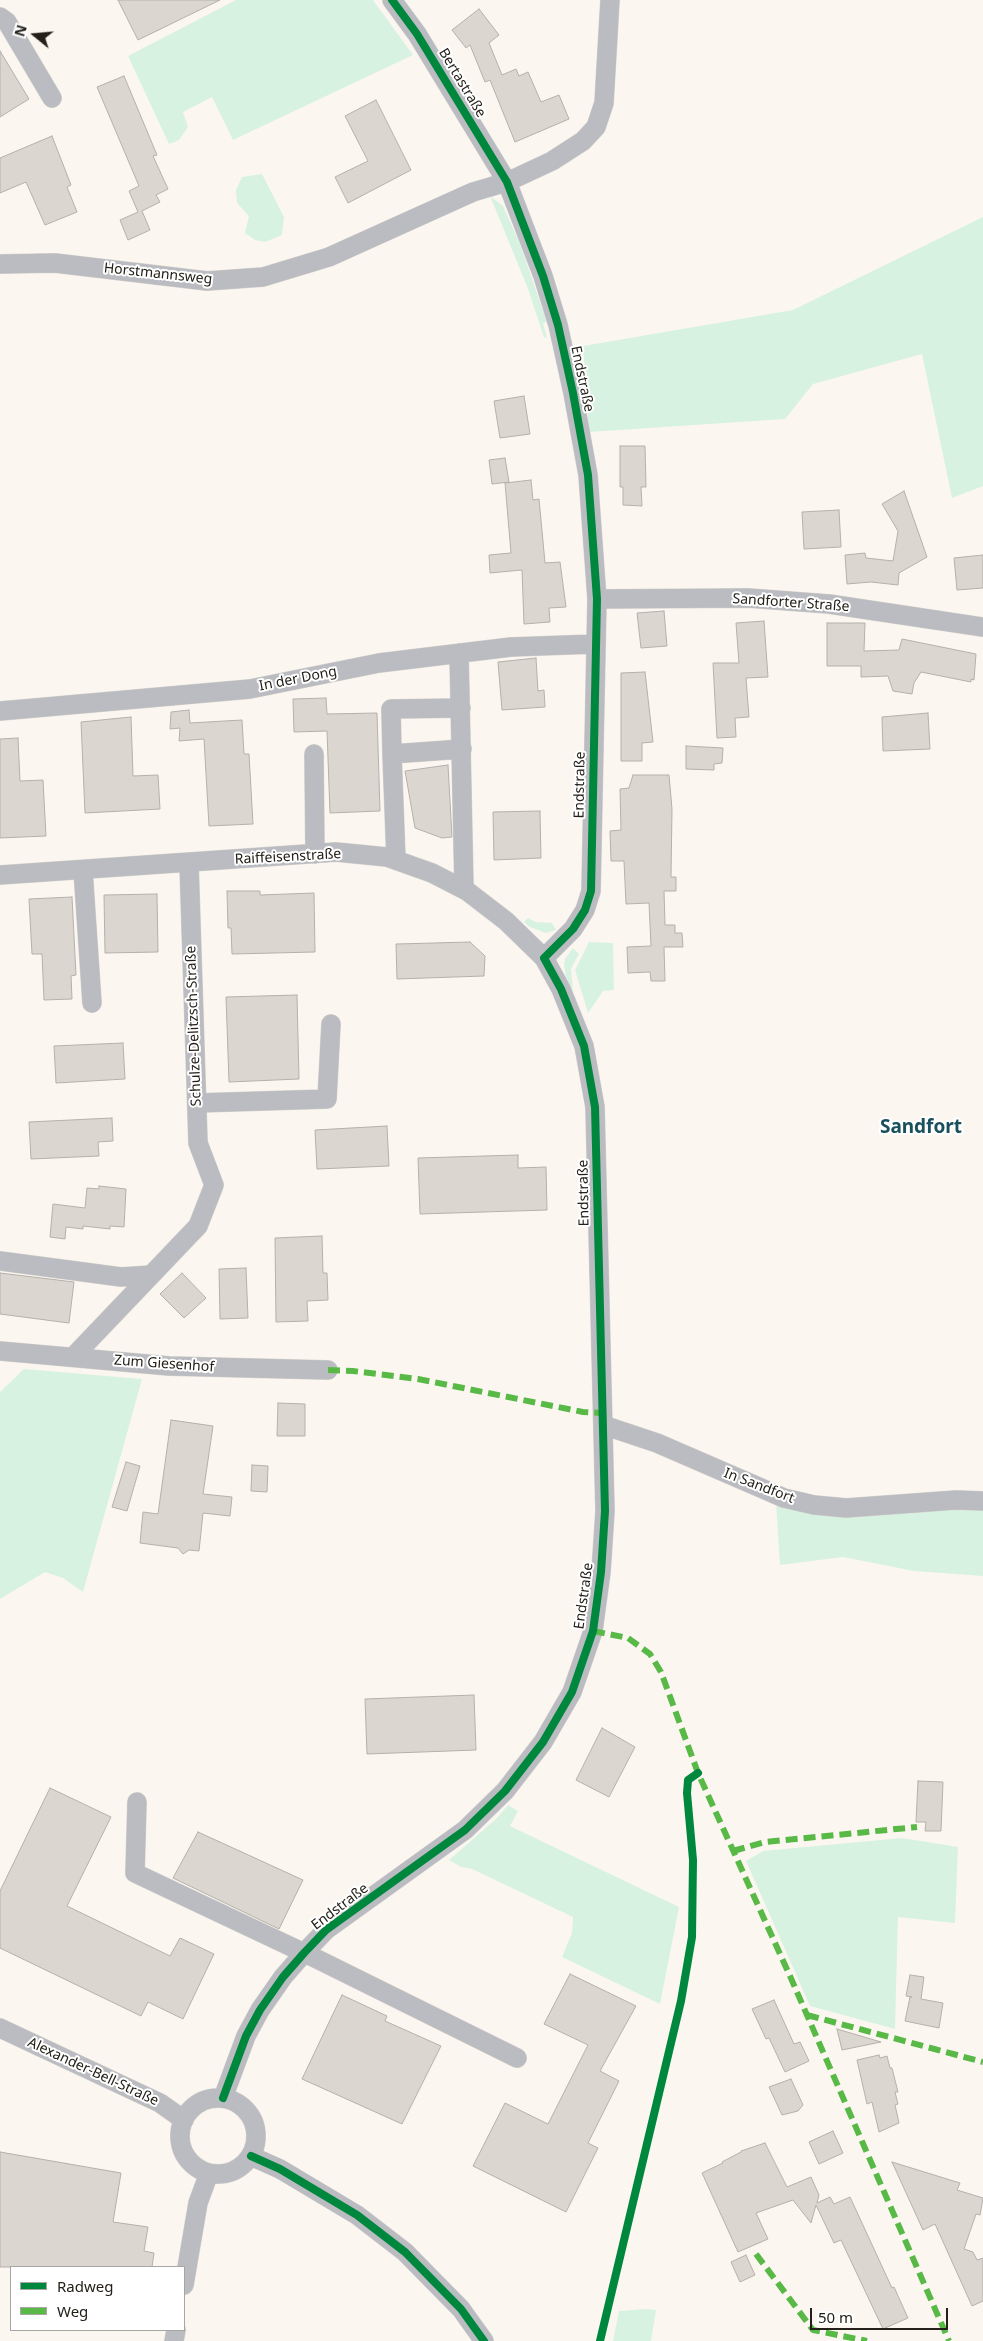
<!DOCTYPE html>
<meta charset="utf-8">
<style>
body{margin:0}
#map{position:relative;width:983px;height:2341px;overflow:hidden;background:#fbf7f0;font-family:"Noto Sans",sans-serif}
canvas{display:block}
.legend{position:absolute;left:10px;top:2266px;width:175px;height:65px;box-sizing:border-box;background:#fff;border:1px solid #a7a6a3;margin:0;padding:6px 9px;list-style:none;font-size:15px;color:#242019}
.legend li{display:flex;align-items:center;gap:10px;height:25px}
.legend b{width:25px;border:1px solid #a7a6a3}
.north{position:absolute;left:10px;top:10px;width:50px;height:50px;-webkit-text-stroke:4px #fff;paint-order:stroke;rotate:287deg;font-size:14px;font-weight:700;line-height:20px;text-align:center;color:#242019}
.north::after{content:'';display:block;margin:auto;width:18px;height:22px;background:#242019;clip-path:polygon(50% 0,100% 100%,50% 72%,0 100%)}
.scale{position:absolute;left:810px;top:2308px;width:138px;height:22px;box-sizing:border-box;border:2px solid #242019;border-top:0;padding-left:6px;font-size:15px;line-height:18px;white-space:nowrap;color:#242019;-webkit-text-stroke:4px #fff;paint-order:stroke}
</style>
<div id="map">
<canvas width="983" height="2341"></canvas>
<ul class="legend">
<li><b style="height:6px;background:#00873e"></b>Radweg</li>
<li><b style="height:6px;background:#58b947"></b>Weg</li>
</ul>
<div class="north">N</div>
<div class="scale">50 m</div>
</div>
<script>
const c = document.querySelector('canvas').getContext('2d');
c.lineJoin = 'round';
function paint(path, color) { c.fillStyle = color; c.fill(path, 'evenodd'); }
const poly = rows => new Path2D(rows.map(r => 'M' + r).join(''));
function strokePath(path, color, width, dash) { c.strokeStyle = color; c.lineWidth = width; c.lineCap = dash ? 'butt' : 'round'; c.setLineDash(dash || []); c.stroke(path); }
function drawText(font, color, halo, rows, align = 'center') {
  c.font = font + ' "Noto Sans",sans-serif'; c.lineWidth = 4; c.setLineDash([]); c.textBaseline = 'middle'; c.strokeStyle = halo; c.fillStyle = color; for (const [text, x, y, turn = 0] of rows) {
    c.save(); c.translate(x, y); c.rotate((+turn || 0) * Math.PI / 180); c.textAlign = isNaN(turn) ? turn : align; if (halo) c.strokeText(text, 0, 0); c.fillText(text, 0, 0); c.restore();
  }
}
const green = poly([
 [236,0,373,0,413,55,233,140,212,97,183,112,188,127,179,140,169,144,128,56],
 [262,174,284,217,282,235,265,242,255,240,245,233,249,216,237,203,236,190,242,177],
 [490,196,503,206,520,244,547,322,543,323,547,338,544,337,527,286],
 [983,217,983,486,952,498,922,354,813,384,785,419,589,432,583,346,793,310],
 [528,918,536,922,552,923,556,930,546,933,530,927,524,922],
 [589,942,613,943,614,990,603,991,588,1013,575,970],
 [573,948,579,954,571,969,573,990,566,977,564,965,565,959],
 [24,1369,142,1379,83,1592,63,1578,45,1572,0,1599,0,1392],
 [776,1502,983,1506,983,1576,914,1571,843,1557,780,1565],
 [508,1805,518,1811,510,1826,679,1907,660,2004,562,1957,572,1933,573,1917,472,1869,461,1867,449,1860,497,1818],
 [902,1838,958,1847,955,1923,898,1917,895,2029,810,2006,746,1861,763,1851],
 [646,2309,656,2310,651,2341,613,2341,619,2311]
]);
const building = poly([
 [118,0,220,0,138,40,118,0],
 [479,9,499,35,489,43,502,75,516,69,519,76,528,72,541,102,559,95,569,119,515,142,490,80,485,82,470,45,466,48,452,30,479,9],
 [0,51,29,99,0,117,0,51],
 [124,76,157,155,153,156,168,189,156,195,160,202,142,211,150,230,128,240,120,220,138,212,129,191,139,186,97,87,124,76],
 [376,100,411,170,348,203,335,177,368,161,345,116,376,100],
 [52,136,71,185,67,187,77,212,45,225,26,182,0,193,0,158,52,136],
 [524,396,530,434,500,438,494,401,524,396],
 [620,446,645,446,646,487,641,487,642,506,623,505,623,487,620,487,620,446],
 [505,458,509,482,492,484,489,460,505,458],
 [531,480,533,500,539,499,545,563,560,562,566,607,549,608,550,622,524,624,522,570,490,573,489,555,511,553,505,483,531,480],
 [904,491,927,557,899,573,898,585,871,582,847,584,845,555,865,553,866,558,893,561,898,531,882,504,904,491],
 [839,510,841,547,804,549,802,512,839,510],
 [983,555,983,588,957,590,954,558,983,555],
 [664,611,667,646,641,648,637,613,664,611],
 [764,621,768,677,746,678,749,717,735,718,736,737,717,738,713,663,739,663,736,623,764,621],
 [827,623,865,623,864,651,899,650,902,639,976,654,974,680,971,679,971,682,921,672,914,683,912,694,893,691,888,676,861,677,861,666,827,666,827,623],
 [536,658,538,691,544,690,545,707,502,710,498,662,536,658],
 [645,672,653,742,642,743,642,761,621,761,621,673,645,672],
 [326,698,327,714,377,713,380,811,330,813,327,731,294,732,293,699,326,698],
 [189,710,190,723,242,720,244,754,249,754,253,824,209,826,204,739,179,741,180,728,170,729,171,712,189,710],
 [928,713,930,749,883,751,882,717,928,713],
 [131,717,133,776,158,775,160,809,85,813,81,722,131,717],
 [18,738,20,781,43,780,46,836,0,838,0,739,18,738],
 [686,746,723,748,722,763,714,764,714,770,686,769,686,746],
 [448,765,452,837,442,838,415,828,405,771,448,765],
 [633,775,669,775,672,809,671,877,676,877,676,891,664,891,665,925,675,925,675,933,682,933,683,947,664,947,665,981,651,981,650,972,628,973,627,947,651,946,649,903,626,904,624,861,611,861,610,831,621,830,620,789,629,788,633,775],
 [540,811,541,858,494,860,493,812,540,811],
 [227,891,260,891,260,895,314,893,315,952,232,954,231,928,228,928,227,891],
 [157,894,158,952,105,953,104,895,157,894],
 [72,897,76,975,71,976,72,999,44,1000,42,954,32,954,29,899,72,897],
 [470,942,485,956,484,976,397,979,396,944,470,942],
 [297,995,299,1079,229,1082,226,997,297,995],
 [123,1043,125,1079,56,1083,54,1046,123,1043],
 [112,1118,113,1141,98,1142,99,1156,31,1159,29,1122,112,1118],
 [387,1126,389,1166,317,1169,315,1130,387,1126],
 [518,1155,518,1168,546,1167,547,1210,420,1214,418,1158,518,1155],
 [99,1186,126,1189,124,1227,110,1226,110,1229,83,1226,83,1229,66,1227,65,1239,50,1237,53,1204,85,1208,87,1188,99,1189,99,1186],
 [322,1236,323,1273,327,1273,328,1300,307,1301,308,1321,276,1322,275,1238,322,1236],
 [246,1268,248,1318,220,1319,219,1269,246,1268],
 [0,1273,74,1282,69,1323,0,1314,0,1273],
 [182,1273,206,1298,184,1318,160,1294,182,1273],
 [278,1403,305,1404,305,1436,277,1436,278,1403],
 [171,1420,213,1426,203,1494,232,1497,230,1516,203,1513,199,1551,189,1550,183,1554,178,1548,140,1543,143,1512,158,1514,171,1420],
 [126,1462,140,1466,127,1511,112,1507,126,1462],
 [252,1465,268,1466,267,1492,251,1491,252,1465],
 [474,1695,476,1750,367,1754,365,1699,474,1695],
 [602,1728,635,1747,609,1797,576,1780,602,1728],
 [918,1781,943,1782,941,1831,925,1831,926,1822,916,1822,918,1781],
 [50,1788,111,1817,67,1906,170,1956,180,1938,214,1954,183,2019,148,2002,141,2016,0,1948,0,1891,50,1788],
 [198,1832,303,1880,279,1929,173,1878,198,1832],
 [570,1974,636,2006,600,2071,619,2081,588,2143,598,2148,566,2212,473,2166,505,2103,548,2124,588,2045,544,2024,570,1974],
 [910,1975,924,1977,921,1999,943,2003,939,2028,905,2021,910,1997,912,1997,906,1996,910,1975],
 [342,1995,387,2016,385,2021,441,2046,402,2124,302,2079,342,1995],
 [774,2000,794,2044,800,2042,809,2061,785,2072,769,2038,766,2039,752,2009,774,2000],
 [837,2029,881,2042,842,2050,837,2029],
 [879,2055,880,2058,887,2056,890,2068,892,2068,898,2092,895,2092,898,2104,895,2105,899,2123,879,2132,872,2102,867,2104,857,2060,879,2055],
 [791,2079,803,2105,798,2111,782,2115,769,2087,791,2079],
 [833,2131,843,2153,819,2164,809,2142,833,2131],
 [765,2143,787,2187,811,2177,819,2195,817,2203,830,2197,834,2204,850,2197,892,2288,894,2287,908,2318,883,2329,841,2240,834,2243,816,2205,811,2223,793,2200,756,2213,768,2239,738,2252,702,2173,723,2163,722,2162,741,2152,741,2151,765,2143],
 [0,2152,121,2173,113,2222,148,2227,144,2251,154,2253,152,2267,0,2267,0,2152],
 [892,2162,960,2183,957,2190,983,2198,980,2215,976,2214,964,2249,973,2252,977,2260,983,2258,983,2301,972,2306,935,2224,923,2230,892,2162],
 [746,2255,755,2275,740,2282,731,2262,746,2255]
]);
const minor = poly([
 [0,17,7,22,52,98],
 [0,264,55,263,207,281,263,277,329,257,473,192,507,182,552,161,583,141,596,127,604,103,610,0],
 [597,599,748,598,829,604,983,627],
 [459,653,464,889],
 [0,711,250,689,379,663,511,647,595,644],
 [314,754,315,854],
 [392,754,391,709,461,708],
 [396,860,392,754,462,749],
 [83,870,92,1003],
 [0,875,336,852,387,857,432,873,467,891,506,921,544,958],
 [197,1103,327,1099,331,1024],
 [0,1261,121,1277,151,1275],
 [0,1351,169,1366,328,1370],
 [73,1357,198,1226,214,1185,198,1143,189,863],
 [603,1425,657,1443,784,1498,814,1505,846,1508,956,1500,983,1501],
 [137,1802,135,1873,317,1959,517,2058],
 [0,2028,160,2103,184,2120],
 [223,2098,246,2036,260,2010,283,1977,304,1953,326,1930,465,1830,505,1791,543,1742,572,1692,593,1631,601,1572,605,1511,595,1107,584,1046,561,989,544,958,573,929,585,910,591,891,597,599,588,475,573,393,558,325,543,276,507,182,417,34,392,0],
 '180 2136a38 38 0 1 1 76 0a38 38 0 1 1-76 0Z',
 [251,2156,280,2169,357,2215,405,2252,461,2309,484,2341],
 [184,2285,198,2203,209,2173],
 [174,2341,176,2330]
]);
const quiet = poly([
 [328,1370,353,1371,418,1379,583,1412,602,1413],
 [593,1631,628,1638,650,1654,661,1672,698,1773,790,1976,949,2341],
 [733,1851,765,1842,917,1827],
 [807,2015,983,2062],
 [756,2254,813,2330,867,2341]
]);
const cycleway = poly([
 [223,2098,246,2036,260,2010,283,1977,304,1953,326,1930,465,1830,505,1791,543,1742,572,1692,593,1631,601,1572,605,1511,595,1107,584,1046,561,989,544,958,573,929,585,910,591,891,597,599,588,475,573,393,558,325,543,276,507,182,417,34,392,0],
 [251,2156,280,2169,357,2215,405,2252,461,2309,484,2341],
 [600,2341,681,2001,692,1937,693,1860,687,1793,688,1780,698,1773]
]);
const streetNames = [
 ["Bertastraße",462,83,59],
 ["Horstmannsweg",158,274,6],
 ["Endstraße",582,379,78],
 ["Sandforter Straße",791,603,4],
 ["In der Dong",298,679,-11],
 ["Endstraße",580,785,-89],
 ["Raiffeisenstraße",288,857,-3],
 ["Schulze-Delitzsch-Straße",194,1026,-92],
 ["Endstraße",584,1193,-91],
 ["Zum Giesenhof",164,1364,4],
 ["In Sandfort",759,1486,21],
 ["Endstraße",584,1596,-82],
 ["Endstraße",340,1907,-37],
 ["Alexander-Bell-Straße",93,2072,25]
];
const districtNames = [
 ["Sandfort",921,1128]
];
paint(green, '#d8f2e1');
paint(building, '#dbd6d0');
strokePath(building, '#b5b0aa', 1);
strokePath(minor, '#d8d4ce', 20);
strokePath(minor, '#babcc1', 19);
strokePath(quiet, '#58b947', 6, [12, 6]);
strokePath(cycleway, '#00873e', 8);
drawText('14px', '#242019', '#fff', streetNames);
drawText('bold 19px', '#1a4f5e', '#fff', districtNames);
</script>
